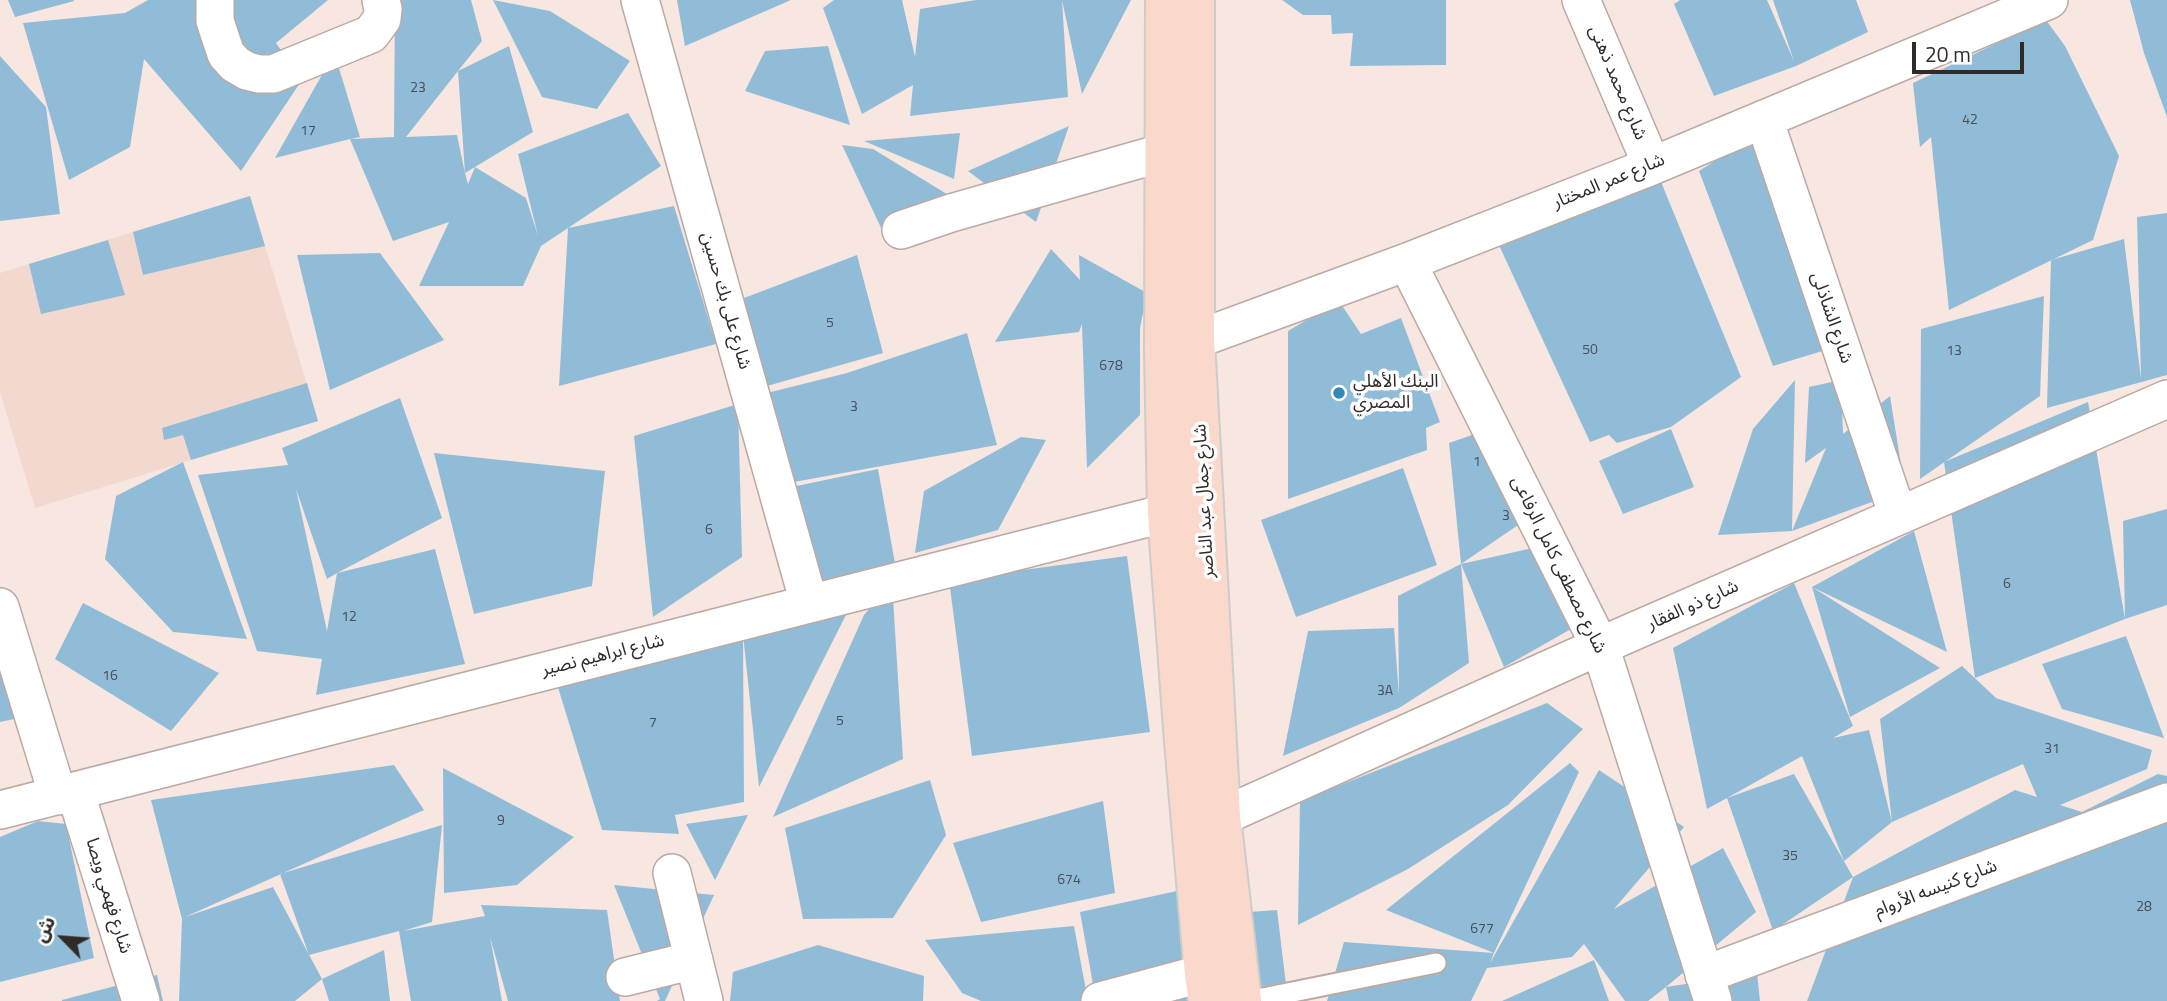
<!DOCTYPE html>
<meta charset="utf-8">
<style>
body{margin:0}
#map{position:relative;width:2167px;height:1001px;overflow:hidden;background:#f8e6e0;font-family:"Titillium Web","Noto Sans Arabic",sans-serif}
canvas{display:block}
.north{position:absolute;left:28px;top:903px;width:70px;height:70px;-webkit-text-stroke:5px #fff;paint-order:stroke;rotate:295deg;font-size:19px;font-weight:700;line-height:28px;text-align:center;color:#302a28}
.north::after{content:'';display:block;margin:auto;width:24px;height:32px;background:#302a28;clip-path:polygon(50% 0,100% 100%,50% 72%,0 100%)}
.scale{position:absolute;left:1912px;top:42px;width:112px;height:32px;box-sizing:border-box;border:4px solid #302a28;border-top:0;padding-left:9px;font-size:21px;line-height:24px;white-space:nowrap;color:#302a28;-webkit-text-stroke:5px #fff;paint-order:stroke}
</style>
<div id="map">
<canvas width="2167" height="1001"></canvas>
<div class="north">ش</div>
<div class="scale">20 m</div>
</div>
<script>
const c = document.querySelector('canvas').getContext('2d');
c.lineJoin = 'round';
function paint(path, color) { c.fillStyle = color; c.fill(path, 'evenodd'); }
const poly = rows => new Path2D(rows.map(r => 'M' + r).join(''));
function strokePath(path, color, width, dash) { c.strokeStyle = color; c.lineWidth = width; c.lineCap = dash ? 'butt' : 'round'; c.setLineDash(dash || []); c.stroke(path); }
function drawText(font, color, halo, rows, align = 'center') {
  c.font = font + ' "Titillium Web","Noto Sans Arabic",sans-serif'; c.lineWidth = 7; c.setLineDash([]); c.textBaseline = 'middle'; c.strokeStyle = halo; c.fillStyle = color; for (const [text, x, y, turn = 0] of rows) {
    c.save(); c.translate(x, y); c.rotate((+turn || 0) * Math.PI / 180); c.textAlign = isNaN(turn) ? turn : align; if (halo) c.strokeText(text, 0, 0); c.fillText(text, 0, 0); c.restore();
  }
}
const built = poly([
 [250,196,318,421,35,508,0,392,0,273]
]);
const building = poly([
 [8,0,73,0,74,1,15,17],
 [148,0,328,0,276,43,302,80,241,171,144,59,130,147,69,180,23,23,125,13],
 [395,0,471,0,482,41,458,71,509,46,533,132,475,167,526,198,538,236,518,154,628,113,661,166,541,246,523,286,419,286,449,222,393,241,350,139,275,158,323,73,338,65,360,137,350,139,394,137],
 [458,71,465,173,475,167,468,184,465,173,457,135,406,137],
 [493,0,550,11,630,61,597,109,542,97],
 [677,0,791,0,685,46],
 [834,0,902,0,915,57,920,9,976,0,1062,0,1068,97,910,116,913,85,862,114,823,8],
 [1062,0,1131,0,1082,94],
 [1282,0,1446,0,1446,65,1350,66,1353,33,1332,34,1331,15,1303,15],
 [1680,0,1767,0,1794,61,1773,0,1856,0,1868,32,1796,66,1714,96,1674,4],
 [2130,0,2167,0,2167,117,2144,53],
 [2046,20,2065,46,2119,156,2093,240,1949,310,1931,137,1920,147,1913,83],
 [828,46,850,125,745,91,765,51],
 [0,56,46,107,60,214,0,221],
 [1069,126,1036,222,968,171],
 [960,133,954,179,864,141],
 [1756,135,1829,349,1773,366,1699,171],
 [842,145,873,149,955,199,884,234],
 [1659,177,1741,377,1671,427,1617,443,1609,435,1590,442,1498,243],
 [250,196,265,246,143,275,133,232],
 [674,206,716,344,559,386,568,228],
 [2167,213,2167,375,2047,408,2051,260,2124,239,2141,379,2137,217],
 [108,240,125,295,41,314,29,264],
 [1051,249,1080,280,1079,255,1147,293,1140,328,1140,415,1087,468,1082,324,1079,332,995,342],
 [380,253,444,340,330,390,297,255],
 [857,255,883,353,760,388,731,303],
 [2044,296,2040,396,1920,479,1921,329],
 [1339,301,1361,334,1401,318,1440,422,1426,428,1427,450,1288,499,1288,331],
 [967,333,997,445,783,484,759,395,847,373],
 [1795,380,1792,531,1826,448,1805,463,1809,387,1841,380,1843,434,1890,396,1905,490,1792,531,1718,535,1753,429],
 [307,383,318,421,191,460,183,435,164,440,162,428],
 [400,398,442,518,337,573,435,549,465,664,316,695,322,659,257,651,198,475,288,465,282,448],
 [296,489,327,579,337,573,327,631],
 [2088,402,2125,619,1975,678,1944,462],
 [738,404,742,557,653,617,634,436],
 [1671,429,1694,487,1623,514,1599,461],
 [1475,434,1521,523,1461,564,1469,663,1399,708,1283,756,1308,631,1394,628,1399,696,1398,596,1461,564,1449,443],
 [1021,437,1046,440,998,530,915,553,924,491],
 [434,453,605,471,592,586,474,614],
 [183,462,247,639,173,632,105,559,116,496],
 [1403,468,1437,565,1296,617,1261,520],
 [878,469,896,569,815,592,782,489],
 [2167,509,2167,605,2125,619,2123,521],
 [1914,531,1947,652,1812,587],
 [1533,548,1571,629,1504,667,1461,564],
 [1127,556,1150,732,972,756,949,580],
 [892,582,903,759,773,817,864,615],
 [1794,583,1853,726,1833,738,1869,730,1892,822,1844,861,1802,756,1727,798,1794,774,1853,877,1773,931,1727,798,1707,809,1673,648],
 [1812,587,1940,668,1850,717],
 [83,603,219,673,171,731,55,659],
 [849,609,759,787,743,634,744,802,675,815,679,834,602,830,556,681,743,630],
 [2126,636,2164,738,2062,709,2042,664],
 [0,653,19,718,0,722],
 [1962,666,1996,698,2152,750,2147,769,2060,805,2082,812,2158,774,2167,776,2167,1001,1807,1001,1853,877,2015,790,2037,797,2023,764,1892,822,1880,719],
 [1547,703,1583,729,1508,805,1408,869,1298,925,1300,801],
 [1570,763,1579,772,1494,953,1386,910],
 [394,765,424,810,185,917,273,887,322,979,295,1001,179,1001,182,919,151,800],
 [443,768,574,837,517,885,444,893],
 [1599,770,1684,827,1614,909,1723,848,1756,912,1666,987,1757,973,1760,1001,1669,1001,1666,987,1648,1001,1625,1001,1584,944,1572,957,1487,968,1471,1001,1327,1001,1344,942,1494,953,1490,963],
 [930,780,946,835,893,918,803,919,785,828],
 [1103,801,1115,893,981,922,953,843],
 [748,815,715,880,686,824],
 [38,821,66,824,94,958,0,982,0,837],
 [442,825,432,922,403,931,485,916,481,905,607,910,620,1001,508,1001,490,937,502,1001,411,1001,399,931,309,955,280,874],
 [614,885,714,895,665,1001,657,1001,660,999],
 [1177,891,1180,917,1277,910,1288,1001,1096,1001,1080,912],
 [1074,926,1088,1001,981,1001,962,993,925,940],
 [818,945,924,976,923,1001,730,1001,733,972],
 [384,950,390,1001,329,1001,322,979],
 [1594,960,1609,1001,1502,1001],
 [157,975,163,1001,62,1001,62,1000]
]);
const service = poly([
 [1248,1001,1436,963]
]);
const minor = poly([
 [215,0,215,21,226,54,235,64,247,71,259,74,273,74,371,34,382,19,383,9,381,0],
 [640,0,809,603],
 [1581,0,1652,166],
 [1764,119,1898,516],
 [901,230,951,213,1165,152],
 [1407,262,1600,646,1713,1001],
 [1168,350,1407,262,1652,166,2049,0],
 [0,607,58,796],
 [75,791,141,1001],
 [0,810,1198,505],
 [1221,817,1600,646,2167,399],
 [672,873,704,1001],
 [1704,975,2167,802],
 [625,977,694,960],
 [1100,1001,1234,965]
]);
const primary = poly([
 [1165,0,1164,352,1167,513,1184,742,1204,974,1208,1001],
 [1195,0,1195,340,1221,817,1242,1001]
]);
const markers = [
 [1339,393,7,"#3488b8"]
];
const numberNames = [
 ["23",418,89],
 ["42",1970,121],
 ["17",308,132],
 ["5",830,324],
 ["50",1590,351],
 ["13",1954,352],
 ["678",1111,367],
 ["3",854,408],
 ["1",1477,463],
 ["3",1506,517],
 ["6",709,531],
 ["6",2007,585],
 ["12",349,618],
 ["16",110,677],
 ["3A",1385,692],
 ["5",840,722],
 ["7",653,724],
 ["31",2052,750],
 ["9",501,822],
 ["35",1790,857],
 ["674",1069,881],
 ["28",2144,908],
 ["677",1482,930]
];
const streetNames = [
 ["شارع محمد ذهنى",1617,83,67],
 ["شارع عمر المختار",1609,182,-22],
 ["شارع على بك حسين",725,301,74],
 ["شارع الشاذلى",1831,318,71],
 ["شارع جمال عبد الناصر",1205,501,-93],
 ["شارع مصطفى كامل الرفاعى",1558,565,64],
 ["شارع ذو الفقار",1693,606,-24],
 ["شارع ابراهيم نصير",603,656,-14],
 ["شارع كنيسه الأروام",1936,889,-21],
 ["شارع فهمي ويصا",108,896,73]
];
const poiNames = [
 ["البنك الأهلي",1353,383],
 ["المصري",1353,404]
];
paint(built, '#f2d8cf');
paint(building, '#91bcd8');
strokePath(service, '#bbaaa4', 23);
strokePath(minor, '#bbaaa4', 40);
strokePath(primary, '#cdcccb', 42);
strokePath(service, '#fff', 19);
strokePath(minor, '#fff', 37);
strokePath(primary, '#fad8cb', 38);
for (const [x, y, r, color] of markers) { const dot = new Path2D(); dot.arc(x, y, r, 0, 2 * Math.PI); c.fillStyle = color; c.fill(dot); strokePath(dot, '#fff', 2.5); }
drawText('14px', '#484e54', null, numberNames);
drawText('18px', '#302a28', '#fff', streetNames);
drawText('18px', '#302a28', '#fff', poiNames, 'left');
</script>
